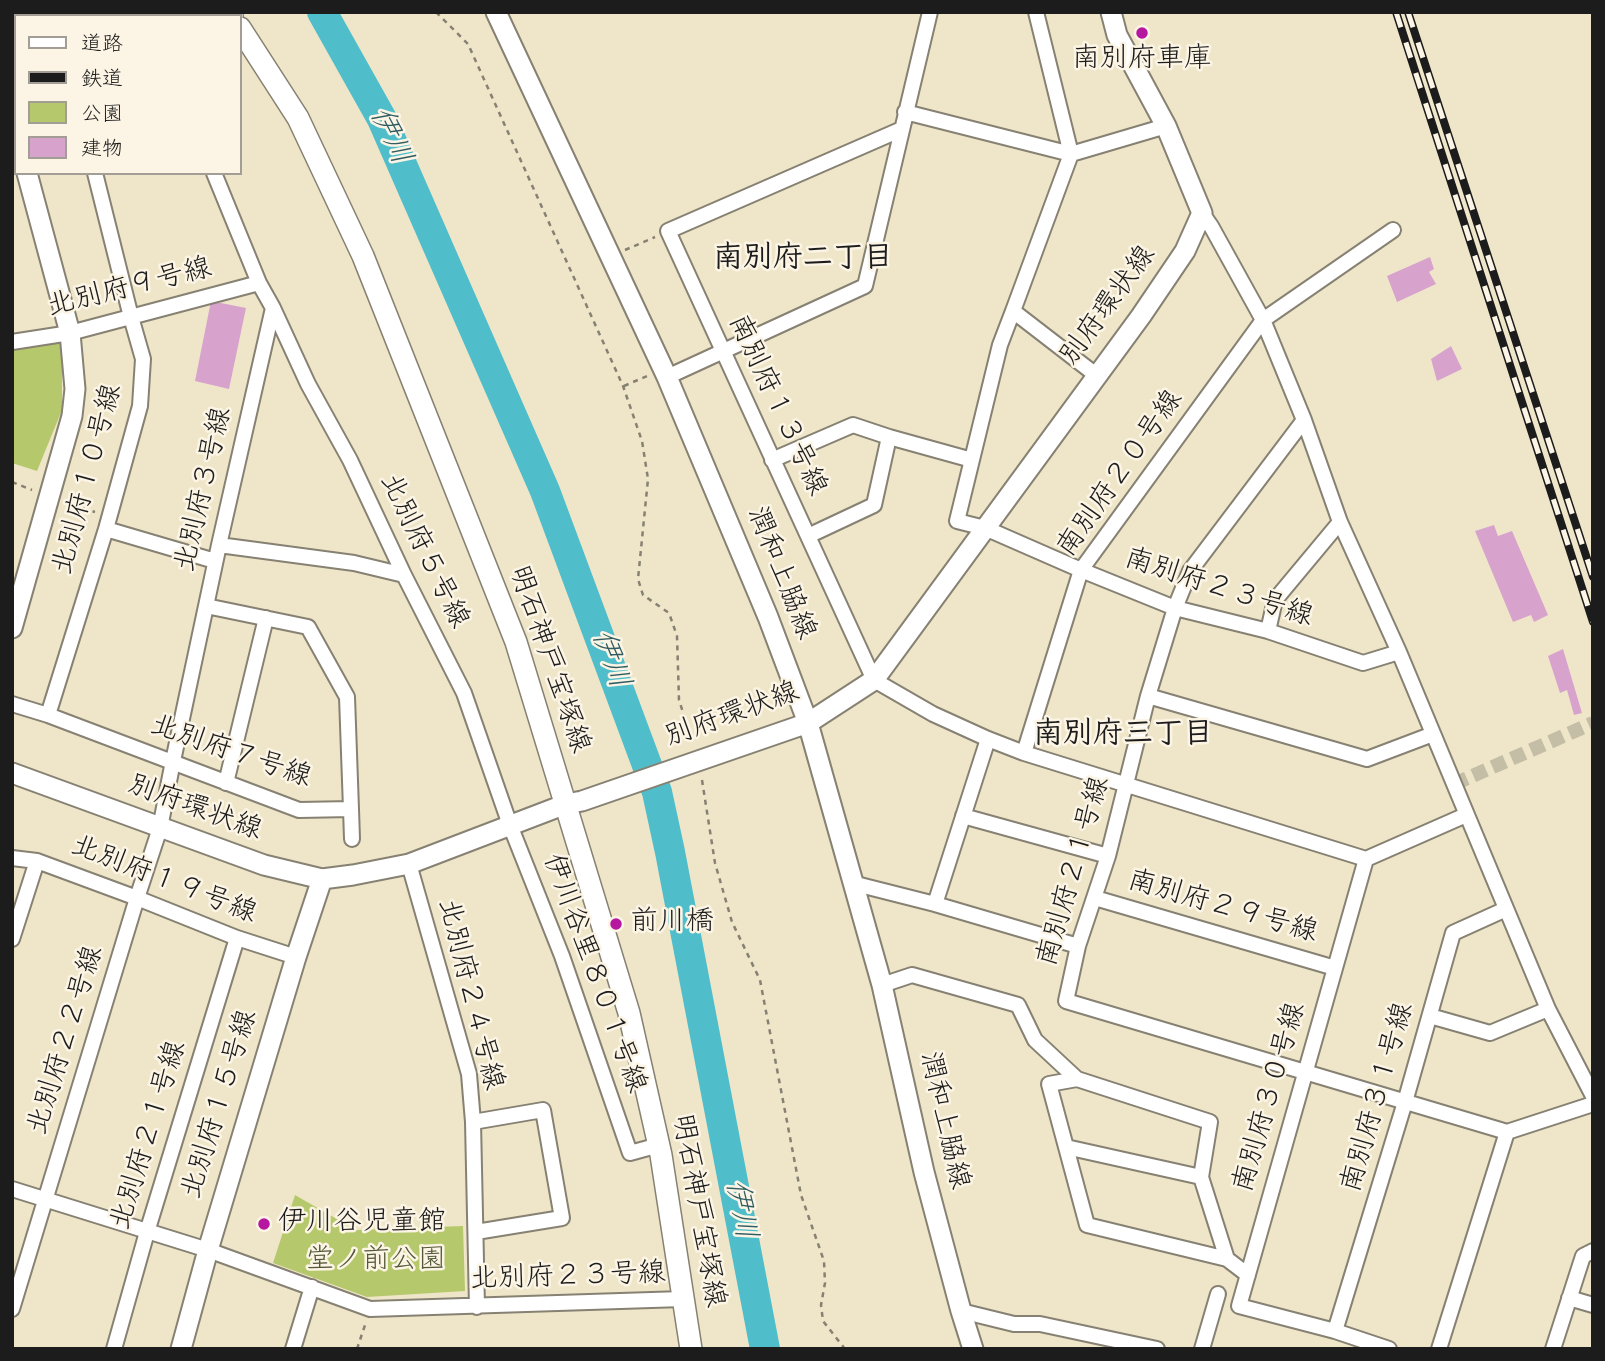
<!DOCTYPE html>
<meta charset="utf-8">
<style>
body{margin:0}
#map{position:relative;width:1605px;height:1361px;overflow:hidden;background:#efe6c9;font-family:"Indie Flower","Klee One",sans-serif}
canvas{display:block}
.frame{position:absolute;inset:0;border:14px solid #1c1c1c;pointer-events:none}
.legend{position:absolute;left:14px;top:14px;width:228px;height:161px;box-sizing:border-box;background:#fcf5e5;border:2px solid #a29e95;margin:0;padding:9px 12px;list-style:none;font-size:21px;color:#1c1c1c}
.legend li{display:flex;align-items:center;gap:14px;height:35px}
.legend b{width:35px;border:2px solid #a29e95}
</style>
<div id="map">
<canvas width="1605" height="1361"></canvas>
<div class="frame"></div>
<ul class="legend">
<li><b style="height:9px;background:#fff"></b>道路</li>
<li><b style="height:9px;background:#1c1c1c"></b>鉄道</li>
<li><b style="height:19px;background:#b6c86c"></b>公園</li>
<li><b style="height:19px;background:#d7a3cd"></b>建物</li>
</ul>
</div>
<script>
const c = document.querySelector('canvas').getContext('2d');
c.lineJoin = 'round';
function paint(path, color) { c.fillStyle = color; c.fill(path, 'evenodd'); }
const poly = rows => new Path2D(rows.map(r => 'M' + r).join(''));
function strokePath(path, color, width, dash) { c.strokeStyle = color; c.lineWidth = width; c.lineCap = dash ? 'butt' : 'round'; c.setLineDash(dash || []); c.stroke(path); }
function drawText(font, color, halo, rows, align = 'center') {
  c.font = font + ' "Indie Flower","Klee One",sans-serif'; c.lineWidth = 5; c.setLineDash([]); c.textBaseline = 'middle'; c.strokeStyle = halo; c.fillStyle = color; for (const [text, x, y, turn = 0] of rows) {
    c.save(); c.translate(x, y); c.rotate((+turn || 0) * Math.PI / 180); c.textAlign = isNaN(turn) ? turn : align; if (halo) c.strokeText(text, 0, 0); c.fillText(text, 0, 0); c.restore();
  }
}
const green = poly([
 [58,340,62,347,62,410,37,471,12,463,12,347],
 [295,1195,356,1230,463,1226,465,1291,367,1297,273,1263]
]);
const river = poly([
 [322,12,382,119,545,491,657,792,670,852,765,1349]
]);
const building = poly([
 [1430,257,1434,269,1429,272,1436,284,1397,302,1387,276],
 [211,301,246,308,229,389,195,381],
 [1451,346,1462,369,1437,381,1431,359],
 [1494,525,1498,536,1512,531,1548,615,1534,622,1531,615,1513,622,1475,531],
 [1563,649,1582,713,1574,715,1567,690,1560,693,1548,656]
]);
const streetTunnel = poly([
 [1454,784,1593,723]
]);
const path = poly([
 [436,12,468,44,623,386,642,441,648,479,638,579,643,595,669,613,677,636,679,700,693,743],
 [625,250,655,237],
 [624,386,647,376],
 [12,482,32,490],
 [64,502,95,512],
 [702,780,715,863,732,922,760,980,801,1195,824,1261,825,1283,821,1305,823,1321,845,1349],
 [357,1349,366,1322]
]);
const street = poly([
 [54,12,55,16],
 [148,12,149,16],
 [1036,12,1071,154,1013,311,1096,375],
 [905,112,1071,154,1166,126],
 [902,129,668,231,874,680,933,714,988,739,1024,753,1366,859],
 [1202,213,1211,226,1263,320,1304,420,1340,522,1399,652,1548,1009,1593,1096],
 [273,308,308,384,350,460,404,575,464,693,510,825,562,956,630,1153,659,1145],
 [1013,311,1000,345,957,521,985,528,1081,570,1175,608,1268,631,1363,663,1399,652],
 [12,342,70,333,259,283],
 [667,377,865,286,930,12],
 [1304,420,1190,571,1175,608,1148,696,1108,856,1078,946,1066,1001,1507,1132,1593,1104],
 [889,437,972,460],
 [772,460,853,425,889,437,874,505,808,536],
 [106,529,215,561],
 [219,545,354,563,404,575],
 [1268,631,1275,600,1340,522],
 [1148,696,1367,759,1433,734],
 [12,704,48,715,299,810,351,809,347,697,308,627,206,606],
 [48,715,106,529,140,406,143,359,131,317,95,173],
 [1024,753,1081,570,1263,320,1393,230],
 [226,783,266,618],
 [351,809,352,839],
 [963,816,1108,856],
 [12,858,37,861,137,898,237,938,296,957],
 [409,864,469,1074,473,1122,477,1307],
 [852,883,935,904,1078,946],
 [1095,898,1335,968],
 [935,904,988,739],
 [12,939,37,861],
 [882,985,912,975,1018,1005,1035,1040,1077,1079,1210,1122,1201,1177,1227,1259,1248,1275],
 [1430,1016,1490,1033,1548,1009],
 [1077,1079,1049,1084,1087,1225,1227,1259],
 [473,1122,543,1110,562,1218,476,1232],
 [1066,1147,1201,1177],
 [12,1189,208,1250,370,1309,683,1299],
 [1569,1298,1593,1305],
 [12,1309,137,898,160,828,173,761,219,545,273,308,259,283,214,173],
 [961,1311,1014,1324,1040,1324,1157,1349],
 [1335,1331,1405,1102,1453,933,1506,909],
 [114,1349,147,1232,237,938],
 [293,1349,312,1287],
 [1202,1349,1218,1294],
 [1389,1349,1335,1331,1239,1306,1366,859,1466,815],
 [1439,1349,1507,1132],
 [1553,1349,1583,1256,1593,1251]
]);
const secondary = poly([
 [496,12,667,377,768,617,808,723,882,985,924,1172,961,1311,973,1349],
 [12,117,16,130],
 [12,628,72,416,75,389,70,333,27,173],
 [12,773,264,865,322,879,353,875,409,864,566,804,582,801,808,723,874,680,1141,316,1185,251,1202,213,1166,126,1117,35,1111,12],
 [181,1349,208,1250,296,957,322,879]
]);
const primary = poly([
 [230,12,232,16],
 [240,28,298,118,363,256,516,642,629,1013,661,1155,691,1349]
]);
const rail = poly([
 [1396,12,1593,622],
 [1408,12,1593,577]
]);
const markers = [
 [1142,33,7,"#b5179e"],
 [616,924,7,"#b5179e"],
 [264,1224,7,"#b5179e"]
];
const poiNames = [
 ["南別府車庫",1142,61,"center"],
 ["前川橋",630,924],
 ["伊川谷児童館",278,1224]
];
const streetNames = [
 ["北別府９号線",130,290,-14],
 ["別府環状線",1110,307,-54],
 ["南別府１３号線",775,406,65],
 ["南別府２０号線",1122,475,-55],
 ["北別府１０号線",90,480,-75],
 ["北別府３号線",206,490,-77],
 ["北別府５号線",422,552,64],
 ["潤和上脇線",779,574,68],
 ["南別府２３号線",1218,590,18],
 ["明石神戸宝塚線",547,660,71],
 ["別府環状線",733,717,-20],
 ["北別府７号線",230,754,19],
 ["別府環状線",194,810,20],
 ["南別府２１号線",1076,872,-74],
 ["北別府１９号線",163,882,21],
 ["南別府２９号線",1222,909,16],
 ["伊川谷里８０１号線",592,974,70],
 ["北別府２４号線",468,995,76],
 ["北別府２２号線",68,1041,-73],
 ["南別府３０号線",1272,1098,-74],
 ["南別府３１号線",1380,1098,-74],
 ["北別府１５号線",222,1105,-73],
 ["潤和上脇線",942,1121,77],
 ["北別府２１号線",151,1136,-73],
 ["明石神戸宝塚線",696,1211,80],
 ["北別府２３号線",568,1279,-2]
];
const parkNames = [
 ["堂ノ前公園",376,1262]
];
const waterNames = [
 ["伊川",388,137,65],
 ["伊川",608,660,70],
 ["伊川",738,1210,79]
];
const neighbourhoodNames = [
 ["南別府二丁目",803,261],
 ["南別府三丁目",1123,737]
];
paint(green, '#b6c86c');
strokePath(river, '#50beca', 30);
paint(building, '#d7a3cd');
strokePath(streetTunnel, '#c5bea6', 14, [14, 7]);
strokePath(street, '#868172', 18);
strokePath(secondary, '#868172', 23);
strokePath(primary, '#868172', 24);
strokePath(path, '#868172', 2.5, [5, 5]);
strokePath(street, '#fff', 14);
strokePath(secondary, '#fff', 19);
strokePath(primary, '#fff', 21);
strokePath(rail, '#1c1c1c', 8);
strokePath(rail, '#fcf5e5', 5, [16]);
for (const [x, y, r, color] of markers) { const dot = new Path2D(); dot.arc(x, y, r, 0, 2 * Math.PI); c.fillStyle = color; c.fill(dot); strokePath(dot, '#fcf5e5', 2.5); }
drawText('28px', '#1c1c1c', '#fcf5e5', poiNames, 'left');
drawText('28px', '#1c1c1c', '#fcf5e5', streetNames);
drawText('28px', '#525838', '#fcf5e5', parkNames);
drawText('italic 30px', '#315d62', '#fcf5e5', waterNames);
drawText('bold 30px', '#1c1c1c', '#fcf5e5', neighbourhoodNames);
</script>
